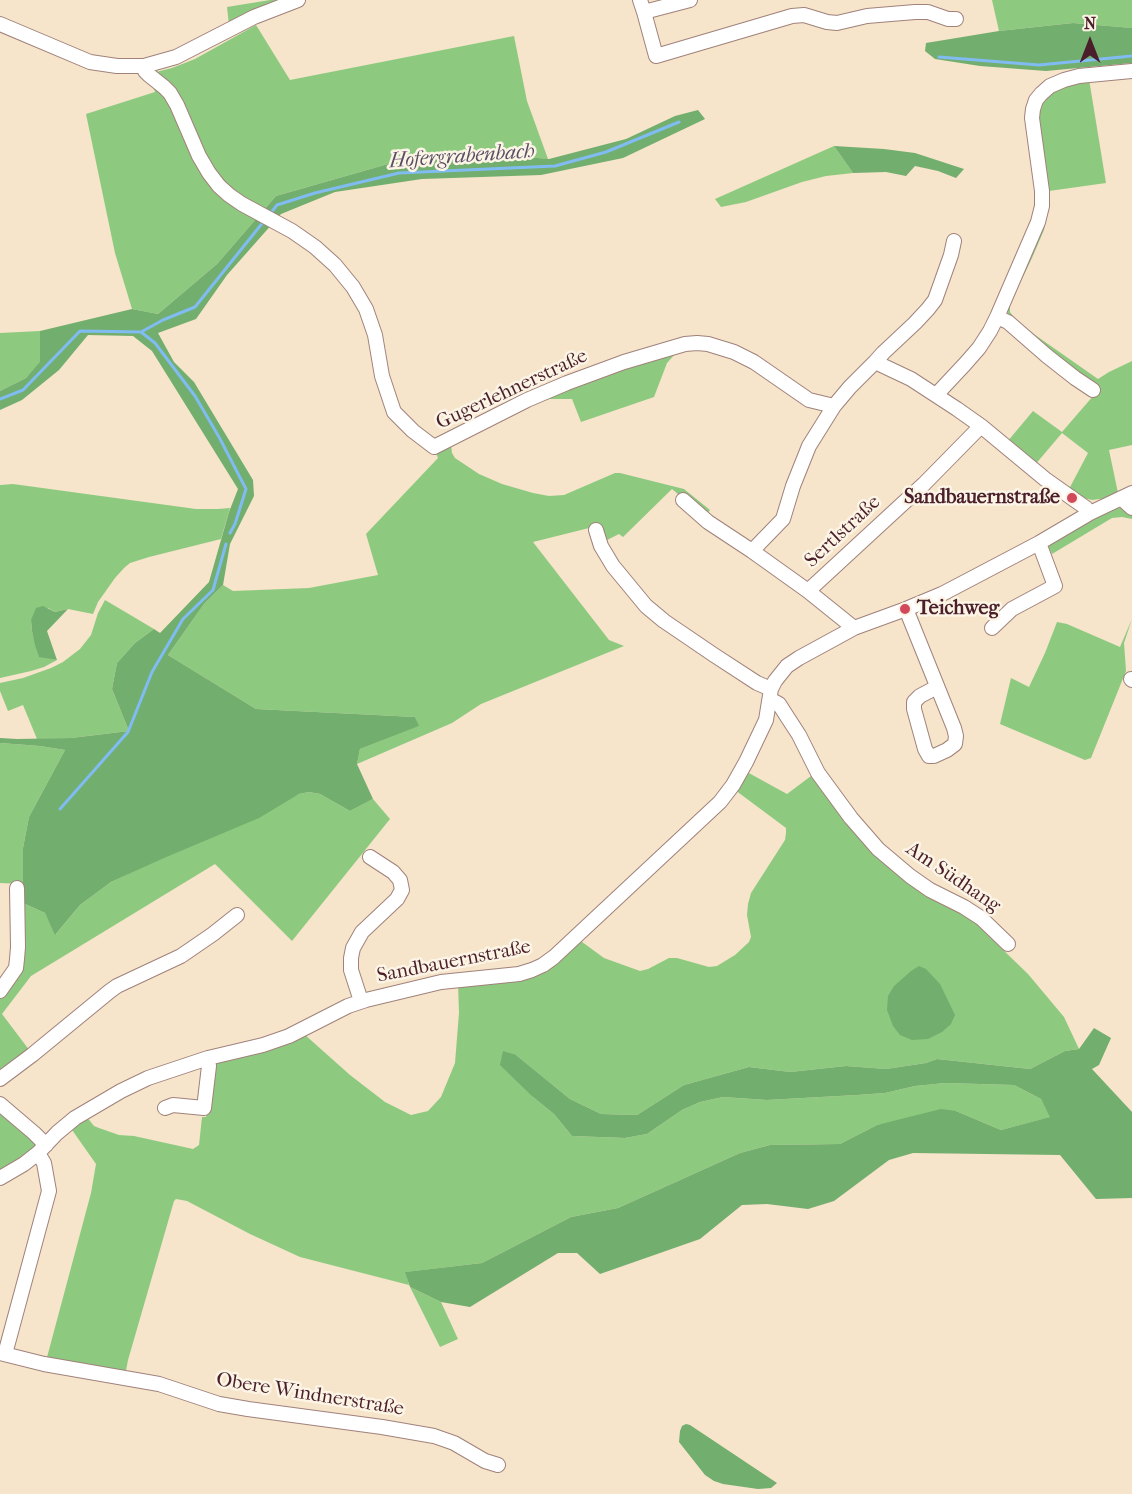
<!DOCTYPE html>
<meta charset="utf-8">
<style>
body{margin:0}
#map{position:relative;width:1132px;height:1494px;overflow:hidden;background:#f6e4cb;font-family:"IM FELL French Canon",serif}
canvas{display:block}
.north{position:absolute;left:1060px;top:12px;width:60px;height:60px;-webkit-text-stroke:4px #fcf5e5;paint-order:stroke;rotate:0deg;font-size:16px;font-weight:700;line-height:24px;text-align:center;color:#4a1f2b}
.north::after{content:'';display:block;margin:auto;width:21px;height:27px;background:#4a1f2b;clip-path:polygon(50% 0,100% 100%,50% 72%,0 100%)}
</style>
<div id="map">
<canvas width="1132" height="1494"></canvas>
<div class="north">N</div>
</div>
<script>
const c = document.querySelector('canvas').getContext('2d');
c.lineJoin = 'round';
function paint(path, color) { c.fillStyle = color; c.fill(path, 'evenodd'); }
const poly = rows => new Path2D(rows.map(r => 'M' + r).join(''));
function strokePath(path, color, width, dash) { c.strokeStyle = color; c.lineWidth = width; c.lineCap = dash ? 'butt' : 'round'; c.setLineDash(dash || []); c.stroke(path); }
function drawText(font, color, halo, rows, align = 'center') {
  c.font = font + ' "IM FELL French Canon",serif'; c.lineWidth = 5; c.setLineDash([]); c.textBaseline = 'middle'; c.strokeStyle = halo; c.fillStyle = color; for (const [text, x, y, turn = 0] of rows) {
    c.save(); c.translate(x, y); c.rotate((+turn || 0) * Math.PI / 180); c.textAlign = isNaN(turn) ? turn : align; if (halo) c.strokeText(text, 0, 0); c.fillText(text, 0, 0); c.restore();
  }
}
const green = poly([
 [270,0,282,0,229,25,227,7],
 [992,0,1132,0,1132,28,1073,23,999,31],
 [256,25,290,80,514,36,527,101,548,159,467,152,388,164,276,196,217,264,158,314,132,309,115,253,86,114,155,92,148,74,172,68,195,59],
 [1089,79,1106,183,1049,191,1048,209,1044,230,1032,258,1010,304,1010,312,1018,323,1098,379,1109,372,1132,361,1132,445,1109,450,1118,493,1108,498,1092,500,1080,497,1068,491,1088,453,1062,433,1034,466,1007,442,1033,411,1062,432,1094,395,1012,320,1008,313,1008,307,1041,228,1036,111,1049,90],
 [834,146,853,173,826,176,802,182,746,202,721,207,715,199],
 [40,331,41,362,26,378,0,391,0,333],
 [689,346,705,346,714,347,739,357,760,368,787,389,786,391,766,375,740,359,727,354,705,348,690,348,677,352,667,363,654,397,581,422,572,399,550,399,540,400,499,418,451,445,452,453,455,458,479,474,502,484,533,493,549,496,564,495,615,473,620,473,684,489,710,510,705,517,672,489,623,537,619,534,603,542,598,528,593,527,533,542,609,640,624,646,481,704,452,723,357,764,360,749,418,726,415,717,256,709,168,655,204,604,223,585,233,591,309,588,378,575,366,534,438,458,435,450,536,399,569,385,623,365,672,349],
 [13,484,196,509,218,509,230,508,221,539,149,557,130,563,124,568,115,578,98,602,93,614,68,609,55,612,48,608,31,620,32,631,39,656,57,660,44,667,31,671,0,678,0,485],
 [1118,507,1132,513,1132,519,1122,517,1112,518,1052,554,1047,544,1091,517],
 [105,600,154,629,135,643,117,663,112,689,129,731,71,738,37,739,23,705,8,711,0,691,0,683,23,678,51,668,63,662,80,649,91,635,98,613],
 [1132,619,1124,643,1126,671,1091,758,1085,760,1000,724,1011,678,1029,687,1045,653,1057,622,1067,624,1120,647],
 [0,743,40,746,65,750,29,817,23,848,23,884,0,883],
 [747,772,787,794,815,773,876,853,966,914,1028,974,1064,1017,1079,1049,1065,1051,1030,1069,937,1059,926,1063,886,1069,846,1066,790,1072,749,1067,684,1085,637,1115,601,1114,570,1099,516,1055,533,1097,554,1114,572,1136,625,1138,647,1134,682,1110,700,1102,723,1097,767,1100,857,1095,885,1093,915,1086,945,1083,1014,1085,1041,1099,1051,1117,1001,1130,956,1111,877,1125,840,1144,770,1145,740,1153,618,1208,571,1217,482,1263,406,1272,409,1285,300,1257,250,1234,187,1201,176,1199,174,1201,128,1360,125,1376,46,1361,91,1193,96,1164,70,1127,86,1116,94,1126,99,1128,119,1135,134,1136,193,1149,199,1145,202,1117,206,1117,213,1064,304,1034,350,1075,385,1102,411,1115,428,1111,441,1097,455,1063,459,1013,458,983,505,979,578,939,604,958,640,971,648,969,669,958,677,958,709,967,717,966,735,955,749,942,751,937,747,915,748,904,751,893,785,840,786,833,786,828,782,825,735,790],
 [309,792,320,794,350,811,373,799,390,819,292,941,215,864,31,976,2,1014,30,1051,0,1073,0,994,10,984,23,903,45,913,56,934,80,905,111,882,299,794],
 [0,1108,35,1137,37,1146,0,1174],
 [410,1287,441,1302,458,1339,440,1347]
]);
const forest = poly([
 [1073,23,1132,28,1132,63,1046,71,980,66,935,59,925,51,926,43,999,31],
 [698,110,705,119,623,158,541,175,422,179,335,192,281,214,227,275,196,319,158,333,174,362,194,382,253,480,254,496,230,544,223,585,204,604,168,655,256,709,415,717,419,726,360,749,357,764,373,799,350,811,320,794,309,792,299,794,259,818,164,858,111,882,80,905,55,935,45,913,23,903,23,848,29,817,65,750,40,746,0,743,0,738,17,739,71,738,129,731,112,689,117,663,135,643,154,629,160,633,209,582,229,512,238,489,152,351,133,336,88,335,59,370,22,400,0,410,0,391,26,378,40,362,40,331,132,309,158,314,217,264,276,196,388,164,467,152,549,159,626,139,675,116],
 [834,146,884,149,915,153,964,169,956,178,938,171,915,166,906,176,886,172,853,173],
 [43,606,55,612,68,609,47,631,57,660,39,657,35,645,32,631,31,620,36,608],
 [919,966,926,969,940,984,955,1015,951,1024,942,1032,928,1039,912,1040,900,1035,893,1026,887,1010,888,996,894,986,911,971],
 [1094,1028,1111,1038,1099,1065,1092,1069,1132,1112,1132,1198,1096,1199,1060,1155,913,1153,889,1160,834,1201,808,1209,767,1204,742,1205,700,1239,600,1274,577,1253,558,1253,470,1307,441,1302,410,1287,405,1272,482,1263,571,1217,618,1208,740,1153,770,1145,840,1144,877,1125,941,1109,956,1111,1001,1130,1050,1117,1041,1099,1014,1085,945,1083,915,1086,885,1093,857,1095,767,1100,723,1097,700,1102,682,1110,647,1134,625,1138,572,1136,554,1114,533,1097,500,1065,503,1051,516,1055,570,1099,601,1114,637,1115,684,1085,749,1067,790,1072,846,1066,886,1069,926,1063,937,1059,1030,1069,1065,1051,1079,1049],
 [686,1424,690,1425,777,1483,771,1488,758,1489,723,1484,714,1481,705,1475,679,1442,680,1431,682,1426]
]);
const stream = poly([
 [939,57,1039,65,1132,56],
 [270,214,277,205,315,193,399,173,555,166,606,152,679,122],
 [141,332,155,343,195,396,219,437,246,489,235,524,230,533],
 [0,399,23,390,80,331,141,332,163,320,195,307,264,221],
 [60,809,128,732,152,672,183,619,213,590,226,544]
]);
const minor = poly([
 [640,0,644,12,690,0],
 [644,12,656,56,792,16,804,15,827,22,837,23,867,16,915,12,928,12,948,19,956,19],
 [0,24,90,62,117,66,144,66,176,57,254,17,298,0],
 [144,66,145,71,149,75,164,87,170,93,177,105,199,156,209,173,219,186,229,195,242,204,292,231,315,247,335,265,353,287,366,309,375,335,382,376,394,412,413,431,434,447,527,400,567,383,624,362,685,344,697,343,708,344,734,352,754,362,809,400,834,406],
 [997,317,1008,322,1047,356,1075,378,1093,390],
 [875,362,911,379,957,409,981,426,1045,479,1086,508,1090,513],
 [936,395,965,364,979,348,990,331,997,317,1038,222,1042,206,1042,191,1032,118,1033,109,1036,100,1041,94,1050,86,1064,80,1079,76,1132,71],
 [1121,498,1132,508],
 [683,500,708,522,752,551,808,591,854,628],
 [596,530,601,546,613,566,646,606,664,621,714,655,757,683,771,689],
 [752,551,783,519,793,486,809,446,834,406,850,387,875,362,883,353,915,323,928,309,935,300,951,255,954,241],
 [808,591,924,484,981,426],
 [906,609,954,728,956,736,955,744,947,750,934,756,929,756,925,749,914,709,914,702,920,696,937,687],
 [992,628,1012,609,1055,586,1039,543],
 [1131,679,1132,680],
 [770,699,779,704,786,715,799,735,818,773,851,818,878,849,910,876,930,890,964,907,981,918,1008,944],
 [0,991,16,968,17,959,18,947,17,888],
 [361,1001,351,970,351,958,353,948,362,932,397,899,402,890,400,880,393,872,370,857],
 [0,1079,32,1055,110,991,117,986,181,956,213,934,237,915],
 [0,1104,34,1133,46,1145],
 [165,1108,173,1105,204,1108,209,1066,208,1058],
 [0,1178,24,1164,38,1153,57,1133,75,1118,121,1091,148,1078,208,1058,263,1045,289,1036,348,1006,366,1000,441,982,519,974,532,970,543,965,554,957,720,802,733,785,746,762,766,720,771,689,775,681,787,666,799,658,854,628,906,609,942,594,1039,543,1090,513,1132,493],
 [0,1353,44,1364,159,1384,219,1404,248,1409,382,1427,434,1436,454,1443,485,1461,498,1465],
 [5,1354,49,1191,44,1163,38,1153]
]);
const markers = [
 [1072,498,6,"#d1495b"],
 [905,609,6,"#d1495b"]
];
const streetNames = [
 ["Gugerlehnerstraße",512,390,-25],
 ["Sertlstraße",843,532,-43],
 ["Am Südhang",953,878,34],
 ["Sandbauernstraße",454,962,-11],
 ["Obere Windnerstraße",310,1395,9]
];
const poiNames = [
 ["Sandbauernstraße",1060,498],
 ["Teichweg",917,609,"left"]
];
const waterNames = [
 ["Hofergrabenbach",462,157,-4]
];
paint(green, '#8dca7f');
paint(forest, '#72ae6e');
strokePath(stream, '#80bcf2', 3);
strokePath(minor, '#a0827b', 16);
strokePath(minor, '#fff', 14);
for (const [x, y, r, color] of markers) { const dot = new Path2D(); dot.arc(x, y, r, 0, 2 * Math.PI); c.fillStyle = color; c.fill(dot); strokePath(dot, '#fcf5e5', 2); }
drawText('20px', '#4a1f2b', '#fcf5e5', streetNames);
drawText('bold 20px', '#4a1f2b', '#fcf5e5', poiNames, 'right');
drawText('italic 21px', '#5a4e67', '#fcf5e5', waterNames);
</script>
